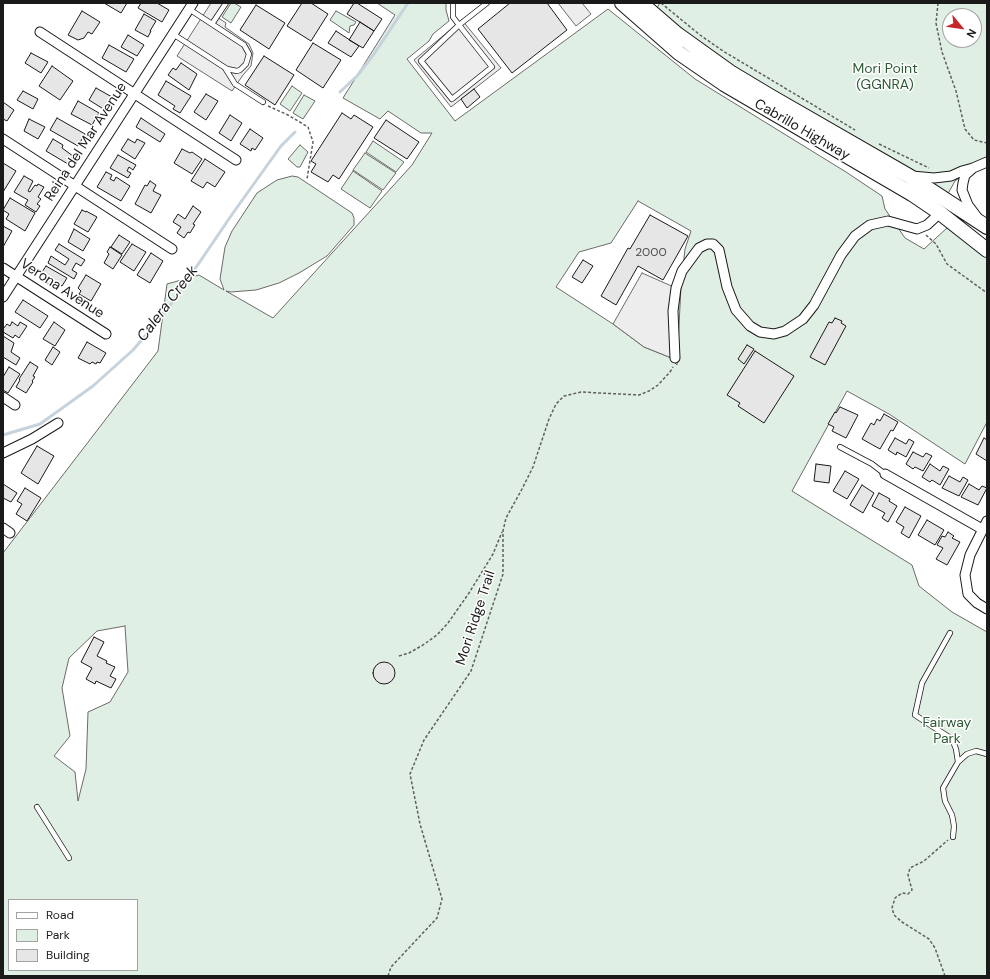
<!DOCTYPE html>
<style>
body{margin:0}
#map{position:relative;width:990px;height:979px;overflow:hidden;background:#fff;font-family:"DM Sans",sans-serif}
canvas{display:block}
.frame{position:absolute;inset:0;border:4px solid #1a1a1a;pointer-events:none}
.legend{position:absolute;left:8px;top:899px;width:130px;height:72px;box-sizing:border-box;background:#fff;border:1px solid #a3a3a3;margin:0;padding:5px 7px;list-style:none;font-size:12px;color:#1a1a1a}
.legend li{display:flex;align-items:center;gap:8px;height:20px}
.legend b{width:20px;border:1px solid #a3a3a3}
.north{position:absolute;left:942px;top:8px;width:40px;height:40px;box-sizing:border-box;background:#fff;border:1px solid #a3a3a3;border-radius:50%;rotate:119deg;font-size:11px;font-weight:700;line-height:16px;text-align:center;color:#1a1a1a}
.north::after{content:'';display:block;margin:auto;width:14px;height:18px;background:#c62828;clip-path:polygon(50% 0,100% 100%,50% 72%,0 100%)}
</style>
<div id="map">
<canvas width="990" height="979"></canvas>
<div class="frame"></div>
<ul class="legend">
<li><b style="height:5px;background:#fff"></b>Road</li>
<li><b style="height:11px;background:#e0efe3"></b>Park</li>
<li><b style="height:11px;background:#e6e6e6"></b>Building</li>
</ul>
<div class="north">N</div>
</div>
<script>
const c = document.querySelector('canvas').getContext('2d');
c.lineJoin = 'round';
function paint(path, color) { c.fillStyle = color; c.fill(path, 'evenodd'); }
const poly = rows => new Path2D(rows.map(r => 'M' + r).join(''));
function strokePath(path, color, width, dash) { c.strokeStyle = color; c.lineWidth = width; c.lineCap = dash ? 'butt' : 'round'; c.setLineDash(dash || []); c.stroke(path); }
function drawText(font, color, halo, rows, align = 'center') {
  c.font = font + ' "DM Sans",sans-serif'; c.lineWidth = 3; c.setLineDash([]); c.textBaseline = 'middle'; c.strokeStyle = halo; c.fillStyle = color; for (const [text, x, y, turn = 0] of rows) {
    c.save(); c.translate(x, y); c.rotate((+turn || 0) * Math.PI / 180); c.textAlign = isNaN(turn) ? turn : align; if (halo) c.strokeText(text, 0, 0); c.fillText(text, 0, 0); c.restore();
  }
}
const green = poly([
 [231,3,234,3,241,7,231,23,222,17,231,3],
 [377,3,446,3,446,10,449,21,433,34,429,41,407,59,455,121,608,9,695,79,846,172,882,196,885,209,905,238,924,249,947,228,987,257,987,422,965,464,889,414,847,391,792,491,912,565,919,586,952,612,987,632,987,976,3,976,3,553,158,351,167,284,199,275,224,290,220,279,225,247,232,231,257,193,277,180,292,176,298,177,352,213,354,218,354,225,327,256,299,273,279,283,256,290,231,292,226,291,273,318,412,165,432,133,421,133,388,111,380,119,343,98,395,15,377,3],
 [638,201,691,231,685,249,681,286,677,365,669,357,644,347,613,324,556,287,579,252,611,243,638,201],
 [125,626,128,672,110,702,88,712,86,769,78,801,75,772,54,756,70,736,62,688,69,658,97,631,125,626],
 [9,900,137,900,137,970,9,970,9,900],
 [660,3,987,3,987,162,973,168,955,181,945,199,770,96,653,14,660,3],
 [950,16,974,16,974,40,950,40,950,16],
 [336,11,356,22,354,25,350,26,349,33,330,20,336,11],
 [292,86,302,93,290,111,280,104,292,86],
 [304,95,315,101,303,119,293,113,304,95],
 [373,141,404,162,396,172,366,152,373,141],
 [300,145,308,152,300,167,297,167,288,159,300,145],
 [365,153,396,173,383,190,353,170,365,153],
 [353,171,382,191,370,208,341,189,353,171]
]);
const parking = poly([
 [211,3,226,3,217,17,226,23,225,27,249,44,253,53,251,66,243,75,232,91,177,56,211,3],
 [558,3,582,3,591,14,576,26,558,3],
 [462,20,501,68,451,107,414,60,462,20],
 [642,273,676,288,678,358,669,357,644,347,613,324,642,273]
]);
const stream = poly([
 [340,92,357,76,374,54,408,3],
 [3,435,40,424,93,386,133,350,165,313,233,213,281,146,295,132]
]);
const building = poly([
 [104,3,127,3,121,13,104,3],
 [141,3,157,3,169,10,162,22,138,8,141,3],
 [302,3,311,3,328,14,311,41,287,26,302,3],
 [354,3,357,3,382,19,374,31,347,14,354,3],
 [510,3,547,3,567,30,512,73,478,29,510,3],
 [256,5,285,23,269,49,240,30,256,5],
 [82,11,100,22,92,34,88,32,84,38,78,40,68,35,82,11],
 [144,14,156,21,150,31,151,31,148,37,135,30,144,14],
 [360,22,374,31,363,48,349,40,360,22],
 [336,31,359,46,351,57,328,43,336,31],
 [128,35,144,45,137,56,121,47,128,35],
 [313,43,341,60,323,88,296,70,313,43],
 [109,45,134,59,126,72,102,58,109,45],
 [31,53,48,62,41,73,25,63,31,53],
 [264,56,294,75,275,105,245,85,264,56],
 [181,63,197,74,189,90,168,75,173,68,176,70,181,63],
 [52,66,73,81,60,100,39,86,52,66],
 [166,81,191,96,180,113,173,109,175,106,158,95,166,81],
 [96,88,112,97,105,110,89,100,96,88],
 [474,89,480,97,467,108,461,99,474,89],
 [23,91,38,99,33,109,17,100,23,91],
 [206,94,218,101,206,120,194,112,206,94],
 [78,101,99,113,92,125,71,114,78,101],
 [3,102,14,110,7,121,3,119,3,102],
 [342,113,351,119,354,115,373,127,339,179,333,175,328,182,311,172,316,164,311,161,342,113],
 [230,115,242,123,231,141,219,133,230,115],
 [57,118,85,134,78,146,50,130,57,118],
 [141,118,165,134,160,142,136,127,141,118],
 [29,119,45,127,38,139,24,131,29,119],
 [386,120,419,142,407,159,374,138,386,120],
 [250,129,263,138,255,150,252,148,251,151,240,144,250,129],
 [53,139,63,145,62,148,73,156,68,164,46,151,53,139],
 [128,139,135,143,137,139,145,143,135,159,121,150,128,139],
 [182,149,190,153,192,152,202,159,192,174,174,163,182,149],
 [118,155,136,165,133,170,129,167,127,171,131,173,128,178,110,168,118,155],
 [205,159,225,172,215,187,207,182,203,188,191,181,205,159],
 [3,163,16,171,3,192,3,163],
 [106,172,112,175,110,179,114,181,116,177,130,186,121,201,97,187,106,172],
 [24,176,33,181,28,191,30,192,35,185,37,186,38,184,44,187,38,197,41,199,37,204,40,206,36,212,25,205,28,200,14,192,24,176],
 [150,181,156,185,153,191,161,195,151,213,135,204,145,185,147,186,150,181],
 [10,198,35,213,25,231,6,219,9,214,3,210,10,198],
 [193,206,201,212,193,224,195,225,190,233,188,232,184,238,177,233,181,227,173,222,178,214,185,219,193,206],
 [82,210,86,212,86,211,97,217,88,232,74,224,82,210],
 [650,215,688,236,663,280,638,266,616,305,601,296,628,248,630,249,650,215],
 [3,226,12,231,3,247,3,226],
 [74,229,90,239,83,251,68,242,74,229],
 [119,235,130,242,122,254,111,247,119,235],
 [59,244,85,260,81,266,76,263,72,270,77,273,74,279,48,263,51,256,65,265,69,259,55,250,59,244],
 [132,244,146,252,134,271,120,262,132,244],
 [110,247,122,255,113,269,104,263,109,254,107,252,110,247],
 [151,253,163,261,150,283,137,275,151,253],
 [583,260,593,266,582,283,572,277,583,260],
 [46,266,67,278,62,286,58,284,55,288,43,281,47,275,42,272,46,266],
 [86,275,101,284,91,301,79,294,81,291,78,288,86,275],
 [23,300,48,316,40,328,15,312,23,300],
 [835,318,842,321,841,323,846,326,825,365,810,357,829,322,832,323,835,318],
 [12,322,18,326,20,322,27,326,19,338,15,335,13,338,3,332,3,329,7,324,10,326,12,322],
 [54,322,65,330,55,346,43,339,54,322],
 [3,336,14,343,11,352,20,358,16,365,3,357,3,336],
 [87,342,106,353,100,363,97,362,96,364,92,362,90,364,78,358,87,342],
 [747,345,754,349,744,364,738,359,747,345],
 [53,347,60,352,52,365,45,360,53,347],
 [755,351,794,376,764,423,738,406,740,403,727,395,755,351],
 [30,362,38,367,33,376,35,377,32,381,33,382,26,393,16,387,20,380,19,379,30,362],
 [9,367,20,374,8,393,3,390,3,377,9,367],
 [840,407,858,415,846,438,832,431,834,427,828,424,835,412,836,413,840,407],
 [884,414,898,422,893,431,891,430,880,449,862,439,871,423,874,425,877,419,880,421,884,414],
 [895,438,906,444,909,439,914,442,906,457,897,452,896,455,888,450,895,438],
 [984,438,987,440,987,461,976,454,984,438],
 [37,446,54,456,38,484,21,473,37,446],
 [913,452,923,457,926,453,932,456,923,471,915,467,913,469,906,464,913,452],
 [816,464,831,466,829,483,814,481,816,464],
 [930,464,940,471,943,466,949,469,940,485,932,480,930,482,922,477,930,464],
 [845,471,859,479,847,499,833,491,845,471],
 [949,476,960,482,963,477,968,480,959,496,942,488,949,476],
 [3,484,17,493,11,502,3,498,3,484],
 [969,484,979,490,982,486,987,488,978,505,961,497,969,484],
 [862,485,874,493,863,513,850,505,862,485],
 [25,488,41,498,27,521,16,514,22,504,17,501,25,488],
 [879,493,890,499,889,501,897,506,888,522,882,518,885,513,872,506,879,493],
 [905,507,921,516,909,538,901,533,904,527,896,522,905,507],
 [927,520,944,530,935,545,918,535,927,520],
 [948,532,954,536,952,538,960,542,947,565,936,559,943,548,937,545,942,536,945,537,948,532],
 [94,637,104,642,97,656,107,661,106,663,115,667,110,676,116,679,111,688,96,681,95,684,86,679,92,668,81,662,94,637],
 '373 673a11 11 0 1 1 22 0a11 11 0 1 1-22 0Z'
]);
const path = poly([
 [661,3,700,35,723,51,855,130],
 [938,3,936,23,942,52,956,91,965,129,974,140,987,143],
 [268,106,288,115,308,127,313,142,307,179],
 [879,144,929,168],
 [926,235,936,244,947,264,987,293],
 [399,656,409,653,423,645,437,635,448,623,469,593,493,554,502,532],
 [388,976,391,967,437,918,442,899,420,824,410,774,424,740,471,671,503,574,503,531,506,518,522,489,533,467,549,419,556,404,564,396,581,392,639,395,649,391,658,385,670,372,673,367],
 [945,976,935,948,929,939,902,922,894,915,892,908,895,898,902,893,908,894,912,890,908,875,910,868,924,861,948,840]
]);
const service = poly([
 [453,3,453,17,459,25,487,3],
 [212,24,226,3],
 [459,25,492,67,452,99,421,61,459,25],
 [173,34,227,69,237,71,240,70,246,64,249,54,244,45,189,9],
 [225,68,235,84,263,102],
 [840,447,872,464,885,474],
 [950,633,922,683,915,715,952,739,956,749,958,762],
 [37,807,69,858],
 [953,837,954,826,952,815,945,801,943,788,958,762,967,754,976,751,987,754]
]);
const minor = poly([
 [40,32,236,160],
 [3,139,172,249],
 [973,168,965,175,963,183,962,190,968,205,977,217],
 [912,176,934,178,951,176,962,171,973,168,987,162],
 [3,268,106,334],
 [3,297,193,3],
 [675,358,673,311,676,288,682,271,699,248,707,244,713,244,719,250,727,287,736,310,750,326,760,332,774,334,785,331,803,319,814,305,841,255,855,236,870,225,888,221,917,229,927,225,940,213],
 [3,397,15,405],
 [3,453,32,439,58,423],
 [885,474,982,529],
 [987,521,970,555,965,575,968,594,977,603,987,609],
 [3,528,10,533]
]);
const trunk = poly([
 [622,3,679,53,724,84,912,194,940,213,987,250],
 [641,3,677,34,730,72,770,96,909,176,987,227]
]);
const numberNames = [
 ["2000",651,253]
];
const parkNames = [
 ["Mori Point",885,69],
 ["(GGNRA)",885,85],
 ["Fairway",947,723],
 ["Park",947,739]
];
const streetNames = [
 ["Cabrillo Highway",802,130,30],
 ["Reina del Mar Avenue",86,142,-57],
 ["Verona Avenue",62,289,33],
 ["Mori Ridge Trail",476,618,-72]
];
const waterNames = [
 ["Calera Creek",168,304,-53]
];
paint(green, '#e0efe3');
strokePath(green, '#6a6a6a', 1);
paint(parking, '#ededed');
strokePath(parking, '#6a6a6a', 1);
strokePath(stream, '#c6d2dc', 3);
paint(building, '#e6e6e6');
strokePath(building, '#1a1a1a', 1);
strokePath(service, '#1a1a1a', 6);
strokePath(minor, '#1a1a1a', 11);
strokePath(trunk, '#1a1a1a', 16);
strokePath(path, '#5f5f5f', 1.5, [3, 2]);
strokePath(service, '#fff', 4.5);
strokePath(minor, '#fff', 9);
strokePath(trunk, '#fff', 14);
drawText('12px', '#4d4d4d', null, numberNames);
drawText('14px', '#2b5a34', '#fff', parkNames);
drawText('14px', '#1a1a1a', '#fff', streetNames);
drawText('italic 15px', '#1a1a1a', '#fff', waterNames);
</script>
